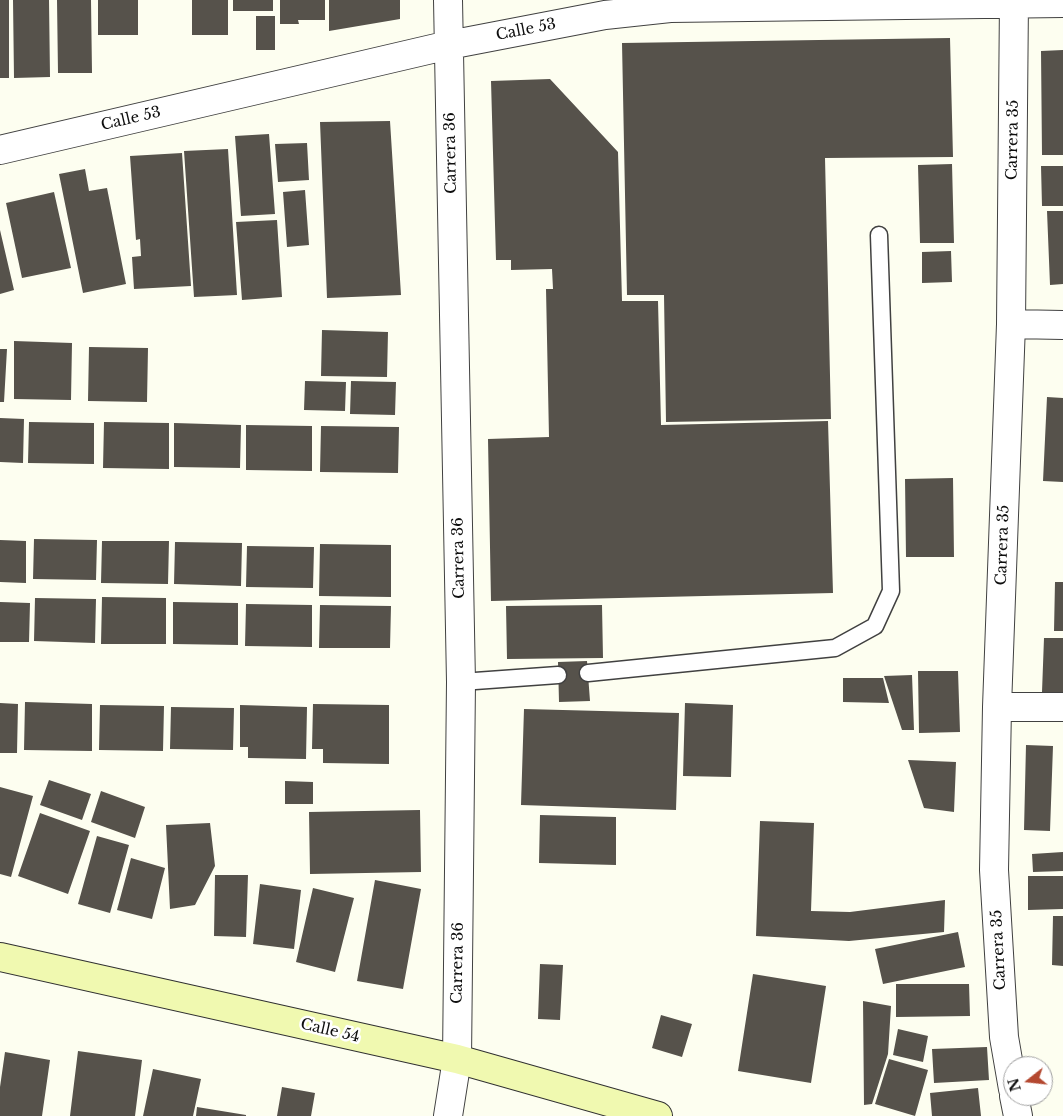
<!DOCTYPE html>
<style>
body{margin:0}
#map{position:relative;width:1063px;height:1116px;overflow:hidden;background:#fdfef0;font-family:"Libre Baskerville",serif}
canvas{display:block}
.north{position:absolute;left:1003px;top:1056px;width:50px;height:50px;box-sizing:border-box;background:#fff;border:1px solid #9f9f9f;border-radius:50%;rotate:254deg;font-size:14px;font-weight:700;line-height:20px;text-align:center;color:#0e0e0e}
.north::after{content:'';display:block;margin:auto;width:18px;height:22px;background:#b44830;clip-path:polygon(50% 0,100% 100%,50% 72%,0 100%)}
</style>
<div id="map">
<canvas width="1063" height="1116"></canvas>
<div class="north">N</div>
</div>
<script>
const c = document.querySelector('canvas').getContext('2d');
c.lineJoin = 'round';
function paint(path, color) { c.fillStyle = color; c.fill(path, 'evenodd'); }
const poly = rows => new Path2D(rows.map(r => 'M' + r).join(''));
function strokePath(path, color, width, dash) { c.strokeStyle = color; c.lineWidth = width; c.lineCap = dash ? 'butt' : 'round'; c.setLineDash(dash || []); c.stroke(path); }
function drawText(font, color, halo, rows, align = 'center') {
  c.font = font + ' "Libre Baskerville",serif'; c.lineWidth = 5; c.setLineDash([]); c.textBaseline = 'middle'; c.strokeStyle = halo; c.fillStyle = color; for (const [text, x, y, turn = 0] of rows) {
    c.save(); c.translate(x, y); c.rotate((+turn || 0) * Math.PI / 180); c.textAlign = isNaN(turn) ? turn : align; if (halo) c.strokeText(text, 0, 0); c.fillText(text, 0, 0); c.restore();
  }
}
const building = poly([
 [0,0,9,0,9,78,0,78],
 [13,0,49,0,50,77,14,78],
 [57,0,91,0,92,73,58,73],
 [98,0,138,0,138,35,98,35],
 [192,0,228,0,228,35,192,35],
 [233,0,273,0,273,11,233,11],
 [280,0,325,0,325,20,298,20,299,24,280,24],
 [329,0,400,0,400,19,329,31],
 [256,16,275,16,275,50,256,50],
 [950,38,953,157,825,158,831,419,666,422,664,295,627,295,622,43],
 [1063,50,1063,155,1042,155,1041,51],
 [550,79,618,152,622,301,658,301,661,425,828,421,833,593,491,601,488,439,549,437,546,289,553,289,552,269,511,270,511,260,496,260,491,81],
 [390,121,401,295,327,298,320,122],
 [269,134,275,214,241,216,235,136],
 [307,143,309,180,278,182,275,144],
 [228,149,237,295,194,297,184,151],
 [182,153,191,286,134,289,132,257,141,256,140,239,136,240,130,156],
 [952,164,954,243,920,243,918,165],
 [1041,166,1063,166,1063,206,1042,206],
 [85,169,89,191,107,188,126,284,83,293,59,174],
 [305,190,309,245,287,247,283,192],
 [54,192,71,268,22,278,6,203],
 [1047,211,1063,211,1063,284,1050,285],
 [277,220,282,297,242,300,236,222],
 [0,230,14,290,0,294],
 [951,251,952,282,922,283,922,252],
 [322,330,388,332,387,377,321,376],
 [14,341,72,343,71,400,14,399],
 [89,347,148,348,147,402,88,401],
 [0,349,7,349,4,402,0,402],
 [305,381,346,382,345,411,304,410],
 [351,381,396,382,395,415,350,414],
 [1047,397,1063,398,1063,482,1043,481],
 [0,418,24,419,23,463,0,462],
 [29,422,94,423,94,464,28,463],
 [104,422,169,423,169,469,103,468],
 [174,423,241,425,240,468,174,467],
 [246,425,312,426,312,471,246,470],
 [321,426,399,427,398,473,320,472],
 [953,478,954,557,906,557,905,479],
 [34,539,97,540,96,580,33,579],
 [0,540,26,541,26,583,0,582],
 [102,541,169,541,168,584,101,583],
 [175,542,242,543,241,586,174,584],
 [320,544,391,545,391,597,319,596],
 [247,546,314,547,313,588,246,587],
 [1055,582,1063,582,1063,631,1054,631],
 [102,597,166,598,166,644,101,644],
 [35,598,96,599,95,643,34,641],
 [0,602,30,603,29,642,0,642],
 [173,602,238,603,238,645,173,644],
 [246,604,312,605,312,647,245,646],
 [320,605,391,606,390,648,319,648],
 [602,605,603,658,507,659,506,606],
 [1044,638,1063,638,1063,693,1042,692],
 [587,661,590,701,559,702,558,662],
 [918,671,958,671,960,732,919,733],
 [912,675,914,730,902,730,884,676],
 [843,678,883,678,889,703,843,702],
 [25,702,92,704,92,751,24,750],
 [0,703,18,704,17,753,0,753],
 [685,703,733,705,731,777,683,776],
 [313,704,389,705,389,764,323,763,323,749,312,749],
 [100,705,164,706,163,751,99,750],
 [240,705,307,707,306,759,248,758,248,747,240,747],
 [171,707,234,708,233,750,170,749],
 [524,709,679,713,676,810,521,805],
 [1026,745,1053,746,1050,831,1024,830],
 [908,760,956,762,954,812,924,808],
 [49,780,91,794,82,820,40,805],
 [285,781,313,782,313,804,285,804],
 [0,787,33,796,11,877,0,874],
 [101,791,145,807,135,838,91,822],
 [420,810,421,872,310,874,309,812],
 [40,813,90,831,68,894,18,876],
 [540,815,616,817,616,865,539,863],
 [760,821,814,823,811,911,850,912,945,900,944,932,849,941,756,936],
 [210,823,215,866,195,905,170,909,166,825],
 [97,836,129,845,110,913,78,904],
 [1063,852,1063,871,1033,872,1032,854],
 [131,858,165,868,152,919,117,910],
 [215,875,248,875,246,937,214,936],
 [1028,876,1063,876,1063,909,1028,910],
 [375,880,421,889,403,989,357,981],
 [260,884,301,890,294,949,253,944],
 [313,888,354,898,335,972,296,962],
 [1053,916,1063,916,1063,966,1052,965],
 [958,932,965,967,883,984,875,949],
 [540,964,563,965,560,1020,538,1019],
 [753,974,826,986,811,1083,738,1071],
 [896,984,969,984,970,1016,896,1017],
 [863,1001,891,1006,888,1054,872,1104,864,1105],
 [661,1015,692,1024,682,1057,652,1048],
 [898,1029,928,1036,923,1062,893,1055],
 [987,1047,989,1080,934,1083,932,1049],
 [78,1051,142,1060,135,1116,70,1116],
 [5,1052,50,1060,42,1116,0,1116,0,1087],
 [889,1059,928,1070,915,1116,875,1104],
 [153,1069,201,1079,193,1116,143,1116],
 [282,1087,315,1093,311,1116,277,1116],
 [978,1088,981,1116,932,1116,930,1093],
 [197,1107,246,1115,246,1116,196,1116]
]);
const lane = poly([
 [588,673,835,648,875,626,891,591,879,235],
 [461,682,558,675]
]);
const street = poly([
 [448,0,461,682,457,1059,448,1116],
 [0,150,449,45,605,15,670,8,1063,3],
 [1011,324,1063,325],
 [997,707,1063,707],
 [1013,1089,1004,1037,994,870,997,707,1011,324,1014,0],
 [1014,1096,1018,1116]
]);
const secondary = poly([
 [0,957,457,1059,658,1116]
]);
const streetNames = [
 ["Calle 53",526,30,-11],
 ["Calle 53",131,119,-13],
 ["Carrera 35",1013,140,-89],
 ["Carrera 36",451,153,-91],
 ["Carrera 35",1003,545,-88],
 ["Carrera 36",459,558,-91],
 ["Carrera 35",999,950,-93],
 ["Carrera 36",458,963,-89],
 ["Calle 54",330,1031,13]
];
paint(building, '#56524b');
strokePath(lane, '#414141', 19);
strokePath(street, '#414141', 30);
strokePath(secondary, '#303030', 30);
strokePath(lane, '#fff', 16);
strokePath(street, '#fff', 28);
strokePath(secondary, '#f0f9b0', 28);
drawText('15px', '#0e0e0e', '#fff', streetNames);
</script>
